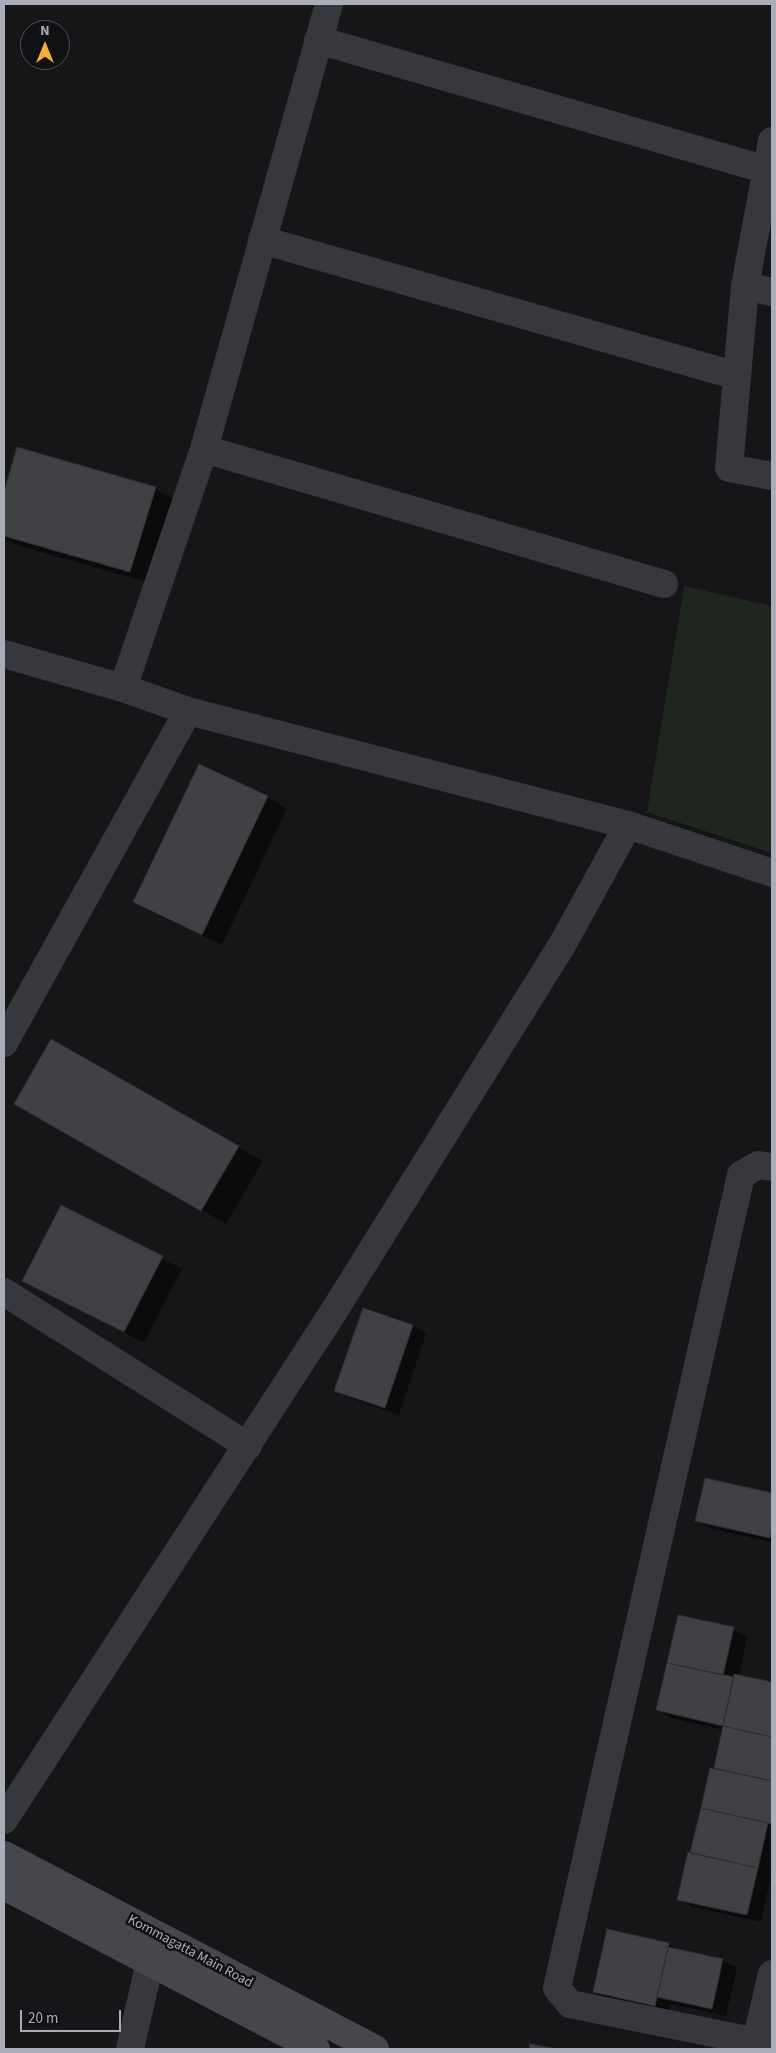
<!DOCTYPE html>
<style>
body{margin:0}
#map{position:relative;width:776px;height:2053px;overflow:hidden;background:#161618;font-family:"Source Sans 3",sans-serif}
canvas{display:block}
.frame{position:absolute;inset:0;border:5px solid #a8adb8;pointer-events:none}
.north{position:absolute;left:20px;top:20px;width:50px;height:50px;box-sizing:border-box;background:#111113;border:1px solid #4d4f55;border-radius:50%;rotate:0deg;font-size:14px;font-weight:700;line-height:20px;text-align:center;color:#a8adb8}
.north::after{content:'';display:block;margin:auto;width:18px;height:22px;background:#f2b134;clip-path:polygon(50% 0,100% 100%,50% 72%,0 100%)}
.scale{position:absolute;left:20px;top:2010px;width:101px;height:22px;box-sizing:border-box;border:2px solid #a8adb8;border-top:0;padding-left:6px;font-size:15px;line-height:18px;white-space:nowrap;color:#a8adb8;-webkit-text-stroke:4px #111113;paint-order:stroke}
</style>
<div id="map">
<canvas width="776" height="2053"></canvas>
<div class="frame"></div>
<div class="north">N</div>
<div class="scale">20 m</div>
</div>
<script>
const c = document.querySelector('canvas').getContext('2d');
c.lineJoin = 'round';
function paint(path, color) { c.fillStyle = color; c.fill(path, 'evenodd'); }
const poly = rows => new Path2D(rows.map(r => 'M' + r).join(''));
function strokePath(path, color, width, dash) { c.strokeStyle = color; c.lineWidth = width; c.lineCap = dash ? 'butt' : 'round'; c.setLineDash(dash || []); c.stroke(path); }
function drawText(font, color, halo, rows, align = 'center') {
  c.font = font + ' "Source Sans 3",sans-serif'; c.lineWidth = 5; c.setLineDash([]); c.textBaseline = 'middle'; c.strokeStyle = halo; c.fillStyle = color; for (const [text, x, y, turn = 0] of rows) {
    c.save(); c.translate(x, y); c.rotate((+turn || 0) * Math.PI / 180); c.textAlign = isNaN(turn) ? turn : align; if (halo) c.strokeText(text, 0, 0); c.fillText(text, 0, 0); c.restore();
  }
}
const green = poly([
 [684,586,772,606,772,853,647,812]
]);
const shadow = poly([
 [18,448,155,488,175,500,150,583,13,544,4,538,4,496],
 [267,797,287,809,222,945,154,913,134,902],
 [52,1041,263,1161,226,1224,15,1104],
 [62,1206,182,1269,144,1343,24,1280],
 [364,1309,413,1326,426,1334,399,1415,350,1398,336,1390],
 [706,1479,772,1494,772,1542,711,1529,697,1521],
 [733,1629,747,1637,739,1676,772,1684,772,1872,761,1922,692,1907,678,1899,714,1770,723,1730,671,1718,657,1710],
 [668,1944,678,1950,723,1960,737,1968,726,2016,671,2004,669,2013,608,1999,594,1991]
]);
const building = poly([
 [17,447,156,487,130,572,4,536,4,492,17,447],
 [199,764,268,796,202,935,133,902,199,764],
 [51,1039,239,1146,201,1211,14,1104,51,1039],
 [61,1205,163,1256,124,1332,22,1281,61,1205],
 [363,1308,413,1325,385,1408,334,1391,363,1308],
 [705,1478,772,1493,772,1526,770,1538,695,1521,705,1478],
 [678,1615,734,1627,723,1675,667,1663,678,1615],
 [667,1663,734,1677,723,1726,656,1710,667,1663],
 [734,1674,772,1682,772,1737,723,1726,734,1674],
 [723,1726,772,1737,772,1781,714,1768,723,1726],
 [710,1768,772,1781,772,1824,701,1808,710,1768],
 [701,1808,768,1823,758,1868,690,1853,701,1808],
 [688,1852,758,1868,747,1915,677,1900,688,1852],
 [607,1929,669,1943,655,2006,593,1992,607,1929],
 [668,1947,723,1959,712,2009,657,1997,668,1947],
 [530,2044,557,2049,529,2049,530,2044]
]);
const street = poly([
 [318,40,767,170],
 [772,141,745,286,729,468,772,476],
 [262,240,737,376],
 [745,286,772,292],
 [204,449,664,584],
 [4,654,123,688,188,711,628,825,772,873],
 [123,688,204,449,329,4],
 [4,1043,188,711],
 [772,1167,758,1165,741,1175,557,1988,570,2004,772,2045],
 [4,1292,248,1446],
 [4,1820,334,1311,562,945,628,825],
 [756,2041,772,1974],
 [130,2049,150,1962]
]);
const secondary = poly([
 [4,1855,375,2049],
 [4,1886,316,2049]
]);
const streetNames = [
 ["Kommagatta Main Road",190,1952,28]
];
paint(green, '#1e261f');
paint(shadow, '#0007');
paint(building, '#404145');
strokePath(building, '#303034', 1);
strokePath(street, '#37383d', 28);
strokePath(secondary, '#45474d', 28);
drawText('14px', '#a8adb8', '#111113', streetNames);
</script>
